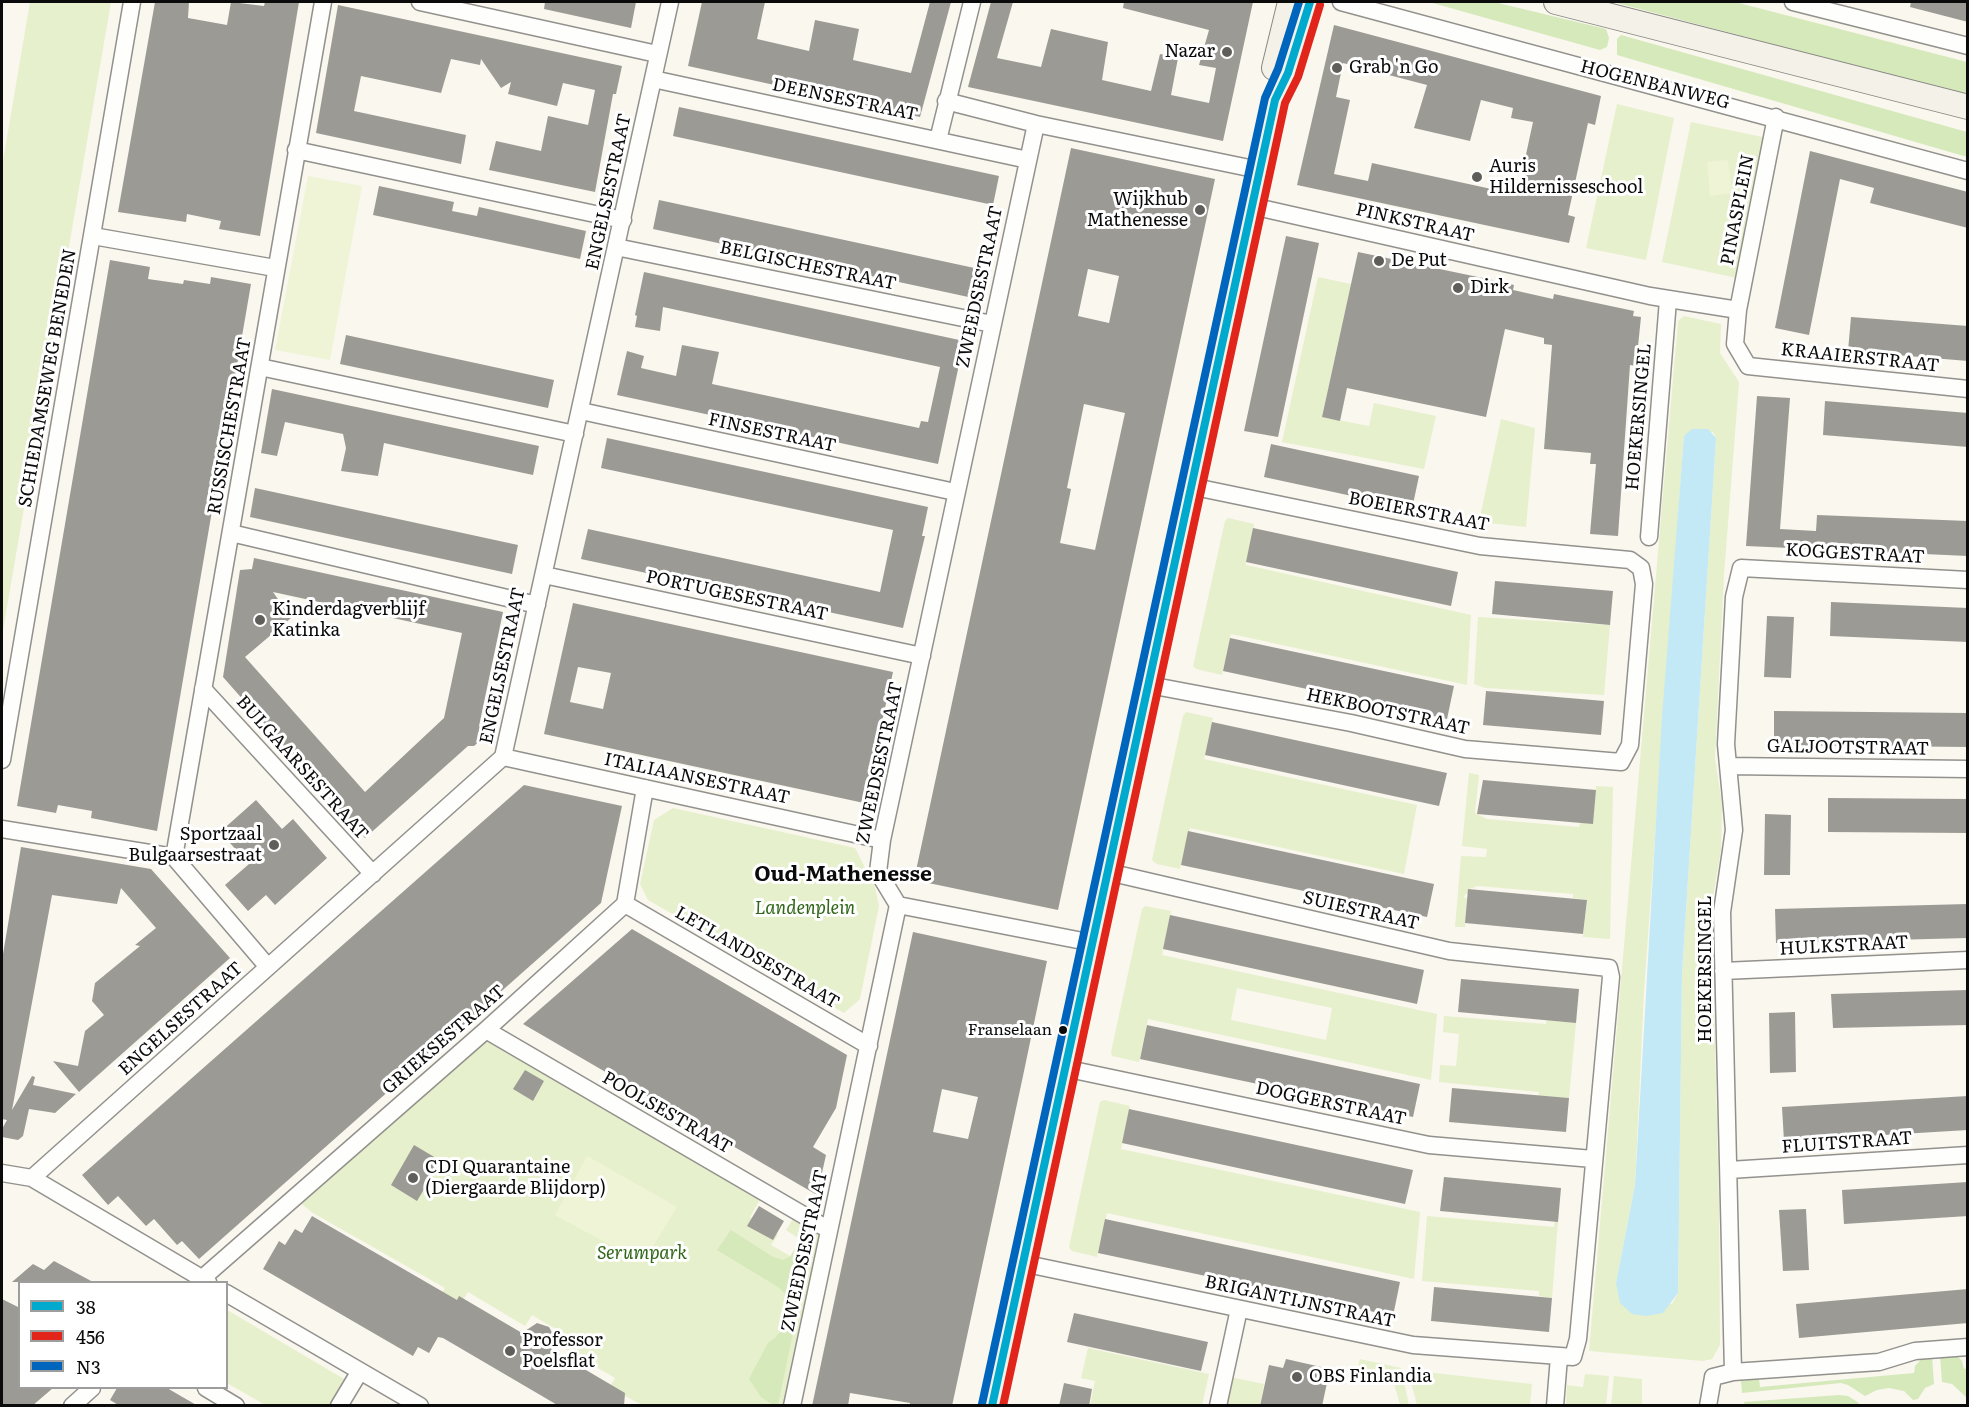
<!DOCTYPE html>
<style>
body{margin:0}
#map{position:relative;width:1969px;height:1407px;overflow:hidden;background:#faf7ee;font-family:Literata,serif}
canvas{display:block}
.frame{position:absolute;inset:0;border:3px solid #0b0b0b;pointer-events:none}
.legend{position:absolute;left:18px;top:1281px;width:210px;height:108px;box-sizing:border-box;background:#fff;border:2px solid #9d9d9d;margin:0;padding:8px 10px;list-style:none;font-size:18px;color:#0b0b0b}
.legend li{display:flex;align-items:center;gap:12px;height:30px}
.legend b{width:30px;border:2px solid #9d9d9d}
</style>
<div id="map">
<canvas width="1969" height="1407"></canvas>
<div class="frame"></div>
<ul class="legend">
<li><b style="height:8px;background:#00a9ce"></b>38</li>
<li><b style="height:8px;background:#e1251b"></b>456</li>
<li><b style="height:8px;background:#0065bd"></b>N3</li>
</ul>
</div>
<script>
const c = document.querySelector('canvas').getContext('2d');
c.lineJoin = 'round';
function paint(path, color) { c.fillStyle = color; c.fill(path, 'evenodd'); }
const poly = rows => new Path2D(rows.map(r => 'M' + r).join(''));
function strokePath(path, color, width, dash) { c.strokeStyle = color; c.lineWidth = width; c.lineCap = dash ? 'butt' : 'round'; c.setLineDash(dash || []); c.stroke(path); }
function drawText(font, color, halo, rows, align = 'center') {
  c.font = font + ' Literata,serif'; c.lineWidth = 6; c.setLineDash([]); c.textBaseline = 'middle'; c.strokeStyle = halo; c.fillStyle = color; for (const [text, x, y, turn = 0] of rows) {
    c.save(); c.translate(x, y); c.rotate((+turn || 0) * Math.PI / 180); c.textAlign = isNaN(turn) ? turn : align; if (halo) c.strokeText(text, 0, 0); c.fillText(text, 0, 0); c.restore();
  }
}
const green = poly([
 [30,2,111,2,2,636,2,167],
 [1617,104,1674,118,1646,260,1586,248],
 [1691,122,1767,138,1737,278,1662,262],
 [1318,277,1351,284,1322,417,1369,426,1374,403,1436,416,1424,469,1282,442],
 [1684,316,1721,324,1720,353,1739,382,1724,575,1715,758,1722,804,1721,850,1712,903,1713,963,1695,979,1694,989,1714,1007,1719,1203,1720,1345,1712,1359,1703,1361,1589,1351,1678,321],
 [1713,432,1716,438,1682,973,1678,1293,1672,1304,1616,1283,1635,1185,1644,991,1684,436],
 [1501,419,1535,428,1526,527,1479,522],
 [1228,518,1254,524,1246,565,1471,615,1467,685,1231,634,1222,675,1196,669,1193,666,1225,521],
 [1478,617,1610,625,1604,695,1485,688,1474,684],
 [1186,712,1213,718,1204,759,1417,805,1404,874,1190,828,1180,869,1157,864,1152,860,1183,716],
 [1469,773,1479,775,1475,813,1487,819,1579,827,1580,823,1593,823,1596,786,1613,787,1610,939,1583,937,1587,900,1573,898,1573,894,1478,886,1469,889,1468,894,1465,894,1464,898,1467,898,1465,927,1455,927,1461,856,1486,857,1487,849,1462,846],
 [673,808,855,848,875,887,879,906,860,999,844,1013,648,900,640,884,654,820],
 [1145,906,1171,911,1162,955,1437,1014,1431,1080,1148,1019,1139,1062,1112,1056,1111,1052,1142,909],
 [1237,988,1332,1008,1326,1040,1231,1020],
 [1444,1016,1546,1024,1547,1020,1576,1023,1569,1098,1538,1096,1539,1092,1439,1082,1440,1065,1456,1066,1459,1034,1443,1032],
 [489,1030,764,1193,750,1217,778,1235,771,1245,790,1256,801,1240,786,1230,796,1214,824,1231,786,1405,642,1405,625,1396,621,1404,605,1395,615,1378,554,1342,559,1331,532,1315,525,1326,468,1292,457,1311,438,1300,445,1288,313,1213,298,1201],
 [1104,1100,1130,1106,1121,1149,1420,1212,1414,1279,1107,1213,1097,1257,1072,1251,1069,1247,1100,1102],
 [1427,1216,1554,1227,1555,1221,1558,1222,1552,1298,1539,1296,1539,1291,1422,1281],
 [227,1310,356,1386,344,1405,267,1406,227,1383],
 [1088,1348,1209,1374,1202,1405,1090,1405,1095,1381,1081,1378],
 [1360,1359,1401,1368,1409,1405,1400,1405,1394,1383,1356,1375],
 [1408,1370,1532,1384,1530,1405,1417,1405],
 [1585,1374,1609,1376,1606,1405,1566,1405,1567,1385,1583,1387],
 [1614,1376,1642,1379,1642,1405,1611,1405],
 [1230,1377,1264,1384,1260,1405,1224,1406]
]);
const forest = poly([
 [1429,2,1494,2,1606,29,1609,38,1607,47,1600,50],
 [1613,2,1735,2,1967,62,1967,95],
 [1621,35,1967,132,1967,157,1617,55,1617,39],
 [731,1230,773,1257,783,1260,791,1256,805,1231,813,1236,778,1405,773,1405,761,1397,749,1379,768,1343,776,1337,783,1328,788,1317,786,1295,778,1287,717,1250],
 [1954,1353,1962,1361,1964,1369,1967,1368,1967,1398,1952,1384,1942,1382,1940,1355],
 [1925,1355,1932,1356,1934,1384,1925,1388,1918,1399,1913,1400,1904,1391,1889,1388,1877,1390,1865,1396,1848,1385,1841,1383,1742,1393,1741,1381,1759,1379,1760,1387,1914,1373,1915,1366],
 [1839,1395,1848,1396,1859,1403,1858,1405,1745,1406,1744,1402]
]);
const pitch = poly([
 [1728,160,1732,193,1710,196,1707,162],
 [308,176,362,186,330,360,275,350],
 [587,1156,677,1207,643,1263,555,1215]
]);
const water = poly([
 [1692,429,1708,429,1716,438,1682,973,1678,1293,1663,1313,1646,1316,1632,1314,1620,1303,1616,1283,1635,1185,1662,717,1684,436]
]);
const building = poly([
 [155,2,189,2,188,18,227,25,231,2,264,6,265,2,299,2,260,236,219,229,221,221,187,214,186,222,118,212],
 [545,2,636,2,631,28,544,9],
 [702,2,765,2,757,39,809,51,815,20,859,29,853,60,911,73,930,2,951,2,920,117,688,66],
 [991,2,1013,2,997,58,1041,67,1051,29,1108,42,1102,80,1151,91,1160,54,1178,58,1171,95,1209,103,1216,68,1199,65,1209,30,1123,8,1124,2,1253,2,1223,141,968,87],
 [1911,2,1968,2,1968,22,1910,7],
 [338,5,622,66,616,94,613,94,595,192,489,170,496,141,541,151,548,116,588,125,595,90,563,83,557,106,508,94,511,82,501,88,481,59,480,65,451,59,441,93,361,76,354,111,466,135,461,164,316,133],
 [1334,25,1601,96,1595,125,1588,123,1568,215,1575,217,1569,243,1297,185],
 [1343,63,1427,85,1414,128,1470,141,1481,100,1513,108,1511,118,1533,122,1519,187,1498,182,1496,190,1372,163,1368,181,1334,174,1350,100,1336,97],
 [679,107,999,176,993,205,673,136],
 [1071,148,1215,179,1058,910,914,880],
 [1088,269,1119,276,1109,323,1078,316],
 [1084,404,1125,413,1095,550,1060,543,1071,489,1067,488],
 [1810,151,1968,192,1968,228,1870,203,1874,188,1840,179,1809,335,1775,328],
 [379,186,454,202,452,211,477,216,479,207,586,231,580,259,373,215],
 [659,200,979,269,973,298,653,229],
 [1286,236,1319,243,1278,437,1244,431],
 [1358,252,1502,282,1514,285,1513,290,1553,299,1554,294,1634,311,1633,316,1641,317,1636,366,1630,365,1618,536,1590,534,1596,464,1590,464,1591,453,1544,449,1552,345,1544,344,1544,338,1505,329,1486,417,1347,388,1340,421,1322,417],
 [110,260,150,267,148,279,183,284,184,280,210,284,211,277,251,284,157,831,91,818,92,811,58,805,56,813,17,806],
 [644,272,964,341,938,464,617,395,627,351,644,356,641,368,676,376,682,345,719,352,712,384,919,428,921,421,928,422,940,367,663,307,660,331,635,327,637,316,635,315],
 [1851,317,1968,326,1968,361,1848,351],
 [346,335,554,380,548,408,340,364],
 [272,389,539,446,533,475,384,443,378,476,341,471,346,448,343,434,285,422,277,456,261,453],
 [1757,396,1790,398,1780,529,1816,531,1817,515,1968,521,1968,556,1746,546],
 [1825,401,1968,413,1968,447,1823,435],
 [607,438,928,507,922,536,925,536,903,628,581,559,588,529,880,592,893,530,601,468],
 [1271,444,1419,476,1412,509,1264,477],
 [255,488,518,545,512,574,250,517],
 [1253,528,1458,572,1451,606,1246,562],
 [254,558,503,612,479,726,483,730,481,740,474,746,468,746,365,838,223,677,240,570,252,569],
 [273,592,462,633,444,718,365,792,245,657,291,618],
 [1495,581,1613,591,1610,625,1492,614],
 [1831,602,1968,608,1968,642,1830,636],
 [573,603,893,672,864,803,544,734],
 [578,667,611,673,603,709,570,702],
 [1767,616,1794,617,1791,678,1764,677],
 [1230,638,1454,686,1447,719,1223,671],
 [1486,691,1604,701,1601,735,1483,725],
 [1774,711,1968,713,1968,747,1774,745],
 [1212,722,1447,773,1439,806,1205,755],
 [1483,780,1596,790,1593,824,1477,814],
 [524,785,622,806,601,903,199,1259,182,1241,177,1245,154,1219,146,1226,118,1196,108,1205,82,1175],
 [1828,798,1968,799,1968,833,1828,832],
 [256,800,282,829,293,819,327,858,275,905,266,895,248,911,225,885,249,864,220,832],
 [1765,814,1791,815,1790,875,1764,875],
 [1188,831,1434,884,1427,917,1181,865],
 [21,847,151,869,230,958,79,1092,53,1061,78,1066,85,1031,104,1015,92,1001,95,983,140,946,135,945,156,928,121,888,117,904,52,895,12,1110,32,1076,35,1077,33,1085,76,1094,55,1113,29,1109,23,1136,18,1140,2,1137,2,1129,7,1120,2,1119,2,960],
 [1468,889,1587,900,1583,934,1465,923],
 [1968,904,1968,938,1776,943,1775,909],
 [1170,915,1424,970,1417,1004,1163,949],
 [632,929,847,1055,836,1108,813,1147,826,1155,817,1195,523,1024],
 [913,932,1047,961,1023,1076,952,1406,910,1406,910,1403,850,1393,848,1406,812,1406],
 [942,1089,978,1097,968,1139,933,1132],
 [1461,979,1579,989,1576,1023,1458,1012],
 [1968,990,1968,1025,1833,1028,1831,994],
 [1795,1012,1796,1072,1770,1073,1769,1013],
 [1147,1025,1420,1084,1413,1117,1140,1059],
 [525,1070,544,1081,533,1101,513,1089],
 [1452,1088,1569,1098,1566,1132,1449,1122],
 [1968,1096,1968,1130,1784,1141,1782,1107],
 [1129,1109,1413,1170,1405,1204,1122,1143],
 [414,1145,441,1161,417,1201,391,1185],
 [1444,1177,1561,1188,1558,1222,1440,1211],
 [1968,1182,1968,1216,1844,1224,1842,1190],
 [759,1206,784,1221,773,1240,747,1226],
 [1806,1209,1809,1270,1783,1271,1779,1210],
 [312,1216,457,1300,459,1296,522,1333,537,1323,549,1327,554,1336,552,1350,625,1393,624,1406,559,1406,443,1338,438,1337,429,1353,418,1347,413,1356,263,1269,279,1241,285,1245,295,1229,302,1233],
 [1105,1219,1400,1282,1393,1316,1098,1253],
 [54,1261,93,1282,12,1282,33,1264,44,1270],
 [1434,1287,1552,1298,1549,1332,1431,1321],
 [1968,1289,1968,1323,1799,1338,1796,1304],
 [2,1299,20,1308,20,1388,53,1388,32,1406,2,1406],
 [1074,1313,1208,1342,1201,1371,1067,1342],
 [1286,1359,1330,1369,1322,1406,1260,1406,1269,1365,1283,1368],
 [1064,1383,1092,1389,1089,1406,1059,1406],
 [117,1388,167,1388,198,1406,120,1406,110,1400]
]);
const street = poly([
 [420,2,657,54],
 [1341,2,1968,171],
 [1793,2,1968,46],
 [653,79,1028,160],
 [946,101,1036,124,1259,170],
 [1776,117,1738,310,1735,344,1748,366,1968,389],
 [938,140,972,2],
 [296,150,623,220],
 [1252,206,1650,296,1738,310],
 [93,236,275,268],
 [616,247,992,324],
 [260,367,575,434],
 [581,411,955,492],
 [231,533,537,605],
 [1649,537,1668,300],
 [544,575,922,656],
 [1149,685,1351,723,1465,749,1621,762,1630,745,1644,584,1641,568,1630,560,1480,546,1190,486],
 [203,689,373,874],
 [503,757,882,840],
 [2,760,132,2],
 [1728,766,1968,769],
 [2,829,174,857,268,967],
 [174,857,323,2],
 [625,904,869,1046],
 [898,905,1093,943],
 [1723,971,1968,960],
 [486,1030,829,1230],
 [1064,1068,1429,1145,1593,1159],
 [1729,1170,1968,1155],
 [2,1173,32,1178,208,1282],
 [32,1178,503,757,670,2],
 [1022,1263,1413,1345,1573,1357,1578,1339,1611,977,1609,968,1449,951,1108,872],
 [198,1282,486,1030,625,904,645,788],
 [226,1293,420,1406],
 [1733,1372,1722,912,1734,830,1726,744,1734,597,1741,568,1968,580],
 [206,1388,236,1406],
 [72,1406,92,1388],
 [339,1406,360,1371],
 [792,1406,898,905,878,872,882,840,1036,124],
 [1218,1406,1239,1309],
 [1555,1406,1559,1357],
 [1708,1406,1713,1377,1733,1372,1879,1362,1915,1351,1968,1347]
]);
const secondary = poly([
 [1556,2,1968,107],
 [1274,68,1290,2],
 [992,1406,1275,100,1288,73,1310,2]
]);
const bus1 = poly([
 [992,1406,1275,100,1288,73,1310,2]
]);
const bus2 = poly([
 [1003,1406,1285,103,1298,77,1320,5]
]);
const bus3 = poly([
 [982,1404,1265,98,1278,69,1299,2]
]);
const markers = [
 [1227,52,6,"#5f5e5a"],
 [1337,68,6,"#5f5e5a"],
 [1477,177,6,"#5f5e5a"],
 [1200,210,6,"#5f5e5a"],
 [1379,261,6,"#5f5e5a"],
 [1458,288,6,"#5f5e5a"],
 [260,620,6,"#5f5e5a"],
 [274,845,6,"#5f5e5a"],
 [1063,1030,5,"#0b0b0b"],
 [413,1178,6,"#5f5e5a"],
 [510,1351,6,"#5f5e5a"],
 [1297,1377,6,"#5f5e5a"]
];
const busNames = [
 ["Franselaan",1052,1030]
];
const poiNames = [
 ["Nazar",1215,52,"right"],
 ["Grab 'n Go",1349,68],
 ["Auris",1489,167],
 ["Hildernisseschool",1489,188],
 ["Wijkhub",1188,200,"right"],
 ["Mathenesse",1188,221,"right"],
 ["De Put",1391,261],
 ["Dirk",1470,288],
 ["Kinderdagverblijf",272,610],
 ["Katinka",272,631],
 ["Sportzaal",262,835,"right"],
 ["Bulgaarsestraat",262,856,"right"],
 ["CDI Quarantaine",425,1168],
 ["(Diergaarde Blijdorp)",425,1189],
 ["Professor",522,1341],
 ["Poelsflat",522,1362],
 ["OBS Finlandia",1309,1377]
];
const streetNames = [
 ["HOGENBANWEG",1655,85,14],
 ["DEENSESTRAAT",845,100,12],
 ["ENGELSESTRAAT",609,192,-78],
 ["PINASPLEIN",1738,210,-79],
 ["PINKSTRAAT",1415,223,13],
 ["BELGISCHESTRAAT",808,266,12],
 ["ZWEEDSESTRAAT",980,287,-78],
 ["KRAAIERSTRAAT",1860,358,6],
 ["SCHIEDAMSEWEG BENEDEN",48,378,-80],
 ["HOEKERSINGEL",1639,417,-85],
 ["RUSSISCHESTRAAT",230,426,-80],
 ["FINSESTRAAT",772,433,12],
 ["BOEIERSTRAAT",1419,512,11],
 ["KOGGESTRAAT",1855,554,3],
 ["PORTUGESESTRAAT",737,596,12],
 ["ENGELSESTRAAT",503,666,-78],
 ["HEKBOOTSTRAAT",1388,712,12],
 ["GALJOOTSTRAAT",1848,748,1],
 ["ZWEEDSESTRAAT",880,763,-78],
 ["BULGAARSESTRAAT",302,768,48],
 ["ITALIAANSESTRAAT",697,779,12],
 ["SUIESTRAAT",1361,911,13],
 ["HULKSTRAAT",1844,946,-3],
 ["LETLANDSESTRAAT",757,958,30],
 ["HOEKERSINGEL",1706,969,-90],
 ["ENGELSESTRAAT",181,1019,-42],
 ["GRIEKSESTRAAT",444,1040,-41],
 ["DOGGERSTRAAT",1331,1104,12],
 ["POOLSESTRAAT",667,1113,30],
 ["FLUITSTRAAT",1847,1143,-4],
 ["ZWEEDSESTRAAT",805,1251,-78],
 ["BRIGANTIJNSTRAAT",1300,1302,12]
];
const parkNames = [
 ["Landenplein",805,909],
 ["Serumpark",642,1254]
];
const quarterNames = [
 ["Oud-Mathenesse",843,875]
];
paint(green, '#e6f0cc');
paint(forest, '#d6e9ba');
paint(pitch, '#eff4d7');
paint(water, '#c3e9f6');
paint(building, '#9c9a94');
strokePath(street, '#93918d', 19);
strokePath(secondary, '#898884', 26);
strokePath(street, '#fefefc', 16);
strokePath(secondary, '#f4f2e8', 24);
strokePath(bus1, '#00a9ce', 8);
strokePath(bus2, '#e1251b', 8);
strokePath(bus3, '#0065bd', 8);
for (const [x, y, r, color] of markers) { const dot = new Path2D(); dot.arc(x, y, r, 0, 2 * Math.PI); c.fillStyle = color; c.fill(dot); strokePath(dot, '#fff', 2); }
drawText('16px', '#0b0b0b', '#fff', busNames, 'right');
drawText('18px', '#0b0b0b', '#fff', poiNames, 'left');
drawText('18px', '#0b0b0b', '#fff', streetNames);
drawText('italic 18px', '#306619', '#fff', parkNames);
drawText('bold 21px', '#0b0b0b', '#fff', quarterNames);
</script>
